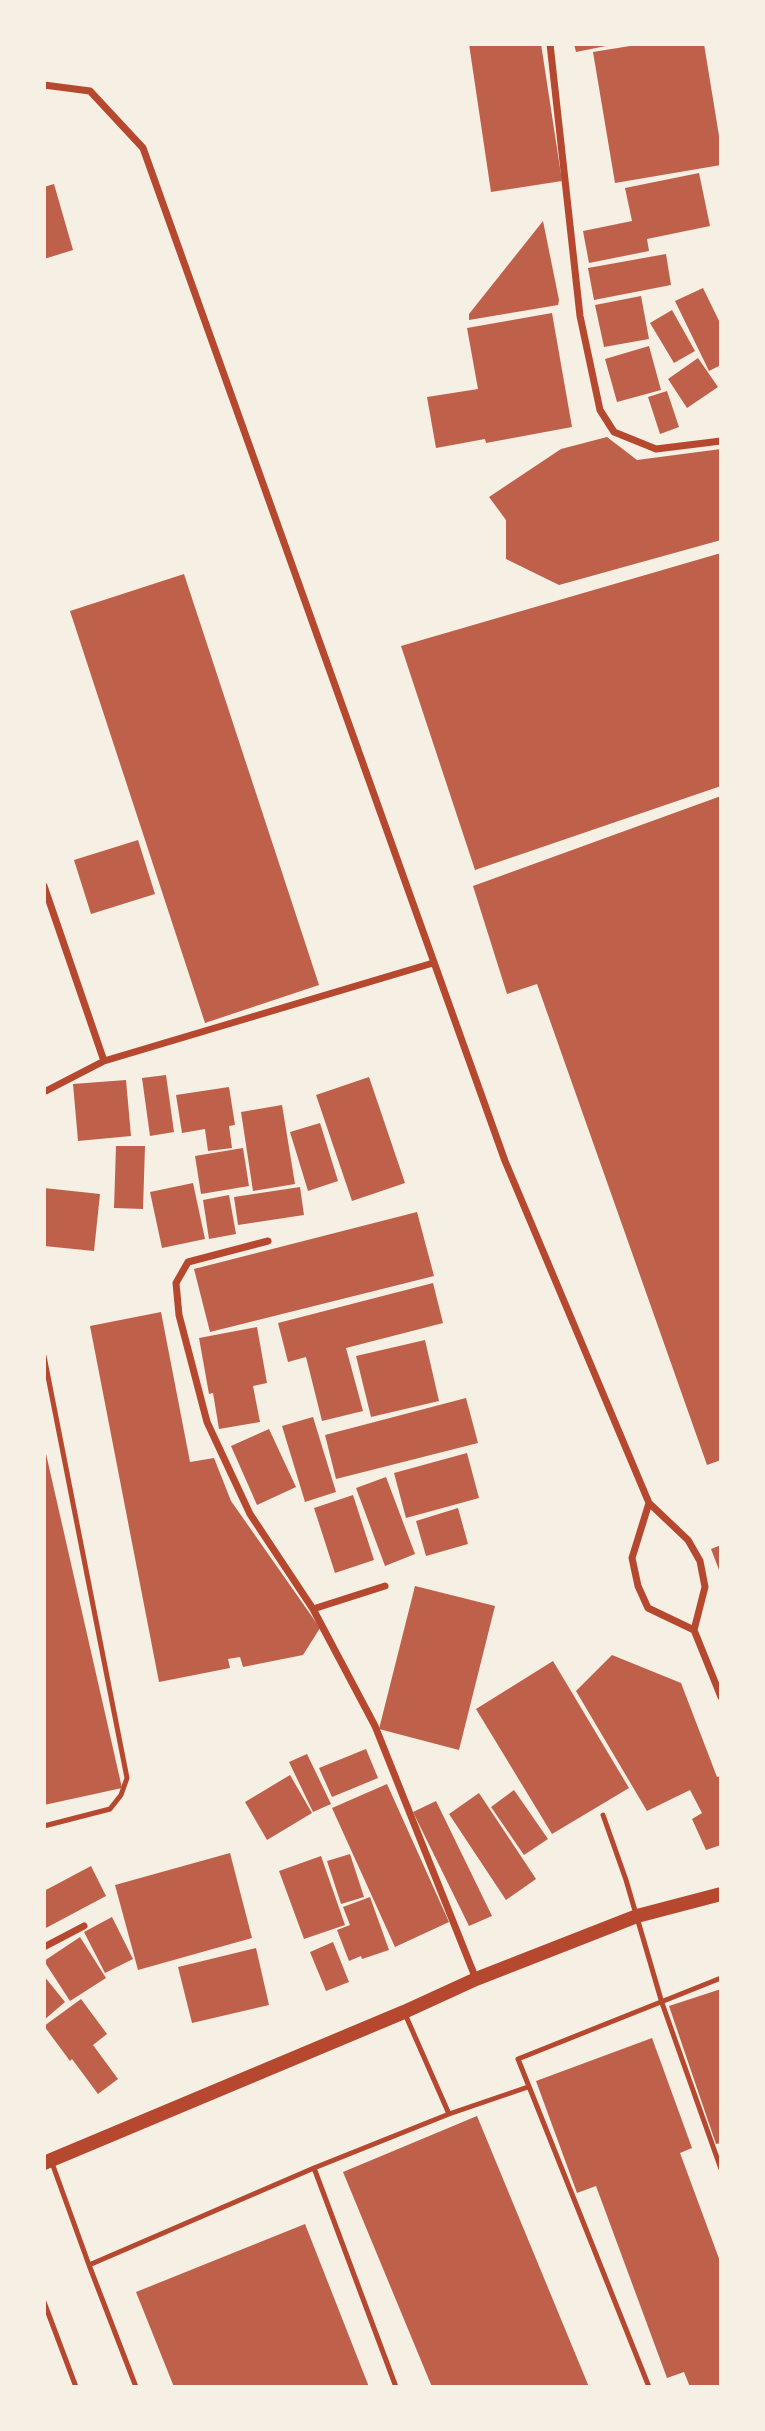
<!DOCTYPE html>
<style>
body{margin:0}
#map{position:relative;width:765px;height:2431px;overflow:hidden;background:#f6efe4;font-family:Jost,sans-serif}
canvas{display:block}
.frame{position:absolute;inset:0;border:46px solid #f6efe4;pointer-events:none}
</style>
<div id="map">
<canvas width="765" height="2431"></canvas>
<div class="frame"></div>
</div>
<script>
const c = document.querySelector('canvas').getContext('2d');
c.lineJoin = 'round';
function paint(path, color) { c.fillStyle = color; c.fill(path, 'evenodd'); }
const poly = rows => new Path2D(rows.map(r => 'M' + r).join(''));
function strokePath(path, color, width, dash) { c.strokeStyle = color; c.lineWidth = width; c.lineCap = dash ? 'butt' : 'round'; c.setLineDash(dash || []); c.stroke(path); }
const building = poly([
 [469,44,541,44,562,181,491,192],
 [574,44,611,44,611,45,576,52],
 [642,44,704,44,721,148,721,165,615,183,593,52],
 [699,173,710,226,647,239,649,251,589,263,583,231,632,221,625,188],
 [54,184,73,250,44,259,44,187],
 [543,221,559,300,558,305,469,320,469,314],
 [666,254,671,285,594,300,588,268],
 [703,288,721,325,721,365,709,371,675,301],
 [641,296,649,339,604,347,595,305],
 [672,310,695,351,674,363,650,323],
 [552,313,572,427,486,443,485,439,436,448,427,397,478,389,467,328],
 [649,346,661,390,617,402,605,359],
 [698,358,718,387,687,408,668,379],
 [667,391,679,427,660,434,648,397],
 [607,437,637,460,721,449,721,540,559,585,506,559,506,520,489,497,561,449],
 [721,553,721,786,475,870,401,646],
 [184,574,319,985,205,1023,70,611],
 [721,796,721,1460,707,1465,537,984,507,994,473,886],
 [138,840,155,894,91,914,74,860],
 [166,1075,174,1132,150,1136,142,1078],
 [369,1077,405,1183,352,1201,316,1095],
 [126,1080,131,1136,78,1141,73,1084],
 [229,1087,235,1125,229,1126,232,1148,208,1151,205,1129,182,1133,176,1095],
 [282,1105,295,1184,253,1191,241,1112],
 [320,1123,338,1181,308,1191,290,1132],
 [116,1146,145,1146,143,1209,114,1208],
 [243,1148,249,1186,201,1194,195,1156],
 [193,1183,205,1239,162,1248,150,1192],
 [300,1187,304,1215,238,1225,234,1197],
 [44,1188,100,1194,94,1251,44,1246],
 [229,1195,236,1234,209,1239,203,1200],
 [417,1212,434,1276,210,1332,194,1269],
 [433,1283,443,1323,346,1348,363,1411,322,1421,306,1357,288,1362,278,1323],
 [161,1312,190,1462,214,1458,231,1501,320,1628,303,1655,243,1667,240,1657,228,1659,230,1668,159,1682,90,1326],
 [257,1327,267,1383,253,1386,260,1422,219,1429,213,1393,209,1394,199,1338],
 [425,1340,439,1401,371,1417,356,1356],
 [466,1398,478,1443,336,1479,325,1435],
 [313,1417,336,1492,305,1502,282,1426],
 [269,1429,296,1487,257,1505,231,1446],
 [44,1445,122,1788,44,1805],
 [467,1453,479,1498,406,1518,394,1473],
 [386,1477,415,1554,385,1566,356,1488],
 [353,1495,374,1560,335,1573,314,1508],
 [458,1508,468,1544,426,1556,416,1521],
 [721,1545,721,1575,711,1549],
 [415,1586,495,1606,459,1750,379,1729],
 [612,1655,681,1683,717,1777,721,1776,721,1845,706,1850,692,1819,702,1813,690,1790,647,1811,576,1691],
 [553,1661,629,1788,552,1834,476,1709],
 [366,1749,378,1778,332,1797,319,1768],
 [307,1754,331,1804,313,1812,289,1762],
 [290,1775,312,1813,267,1840,245,1802],
 [387,1784,449,1922,395,1947,332,1808],
 [514,1790,548,1839,524,1855,491,1807],
 [479,1793,536,1879,506,1900,449,1814],
 [436,1801,492,1916,469,1926,413,1812],
 [230,1853,252,1938,138,1970,115,1885],
 [350,1854,364,1897,341,1904,327,1861],
 [321,1856,345,1925,304,1939,279,1871],
 [91,1866,106,1896,44,1929,44,1891],
 [370,1897,389,1950,362,1959,361,1956,349,1961,337,1930,350,1925,343,1907],
 [112,1917,133,1959,105,1973,84,1932],
 [80,1937,106,1978,70,2001,44,1961],
 [333,1942,349,1982,326,1991,310,1952],
 [256,1948,269,2005,192,2023,178,1967],
 [44,1976,65,2002,44,2020],
 [721,1989,721,2143,716,2144,669,2006],
 [81,1999,107,2034,93,2045,118,2079,98,2094,72,2059,70,2061,44,2026],
 [652,2038,692,2148,680,2153,721,2264,721,2387,690,2387,684,2372,667,2378,596,2186,577,2193,536,2081],
 [477,2116,589,2387,432,2387,343,2172],
 [305,2224,369,2387,174,2387,136,2292]
]);
const service = poly([
 [44,1356,127,1778,121,1795,110,1809,44,1826],
 [603,1815,626,1880,662,2003,721,2169],
 [405,2014,449,2114],
 [52,2163,89,2265],
 [314,2168,396,2387],
 [44,2302,76,2387],
 [136,2387,89,2265,314,2168,449,2114,528,2087],
 [649,2387,518,2059,721,1978]
]);
const minor = poly([
 [550,44,580,316,600,410,614,432,656,449,721,441],
 [44,85,90,91,143,148,505,1161,649,1503,688,1540,700,1561,705,1587,694,1630,721,1697],
 [44,886,104,1061],
 [44,1092,104,1061,433,963],
 [268,1241,188,1262,176,1283,179,1315,207,1422,250,1514,313,1609,385,1586],
 [649,1503,632,1558,638,1586,648,1608,694,1630],
 [313,1609,375,1726,476,1979],
 [44,1947,84,1926]
]);
const secondary = poly([
 [44,2163,404,2012,476,1979,637,1916,721,1894]
]);
paint(building, '#bf614a');
strokePath(service, '#b5482f', 5);
strokePath(minor, '#b5482f', 7);
strokePath(secondary, '#b5482f', 14);
</script>
